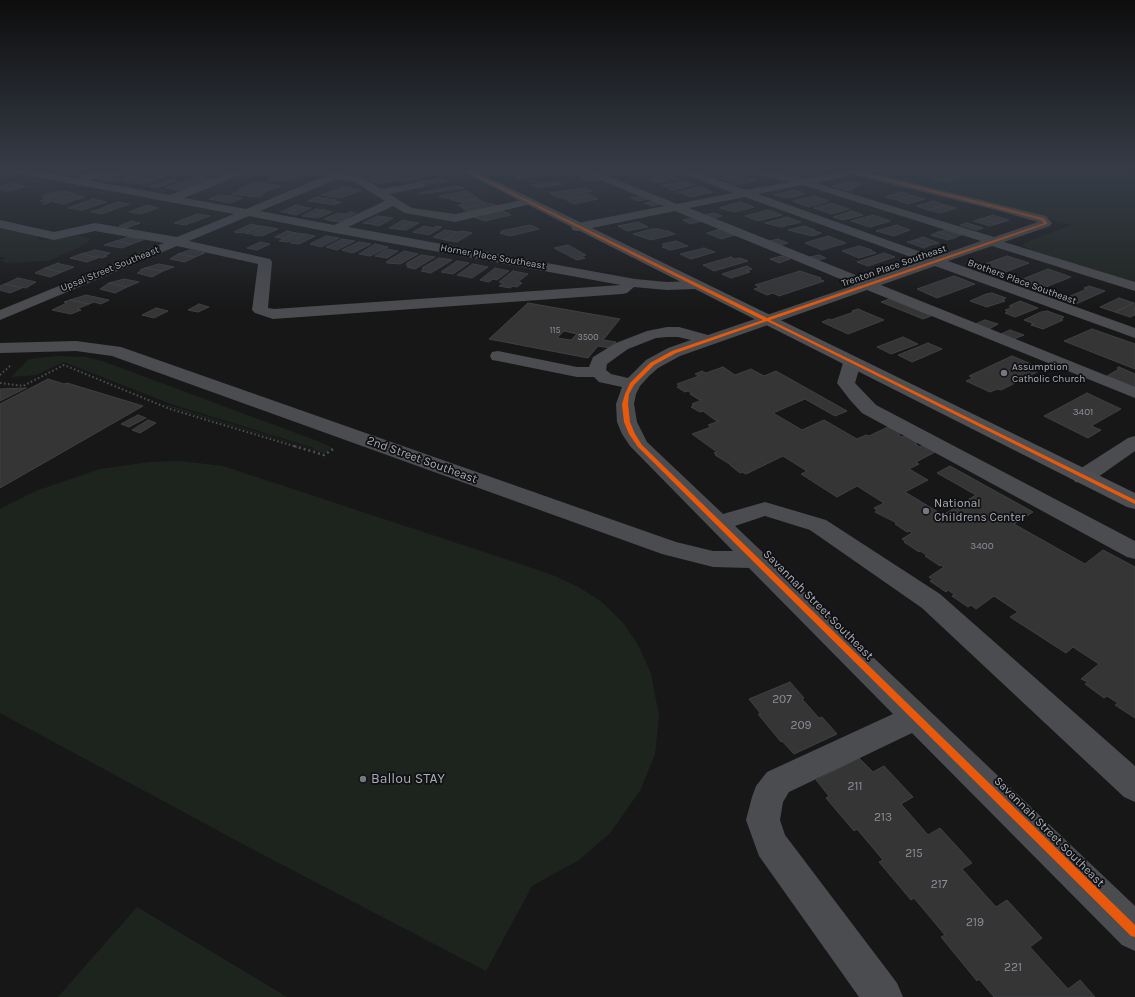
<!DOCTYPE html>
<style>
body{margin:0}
canvas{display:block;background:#171717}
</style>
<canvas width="1135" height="997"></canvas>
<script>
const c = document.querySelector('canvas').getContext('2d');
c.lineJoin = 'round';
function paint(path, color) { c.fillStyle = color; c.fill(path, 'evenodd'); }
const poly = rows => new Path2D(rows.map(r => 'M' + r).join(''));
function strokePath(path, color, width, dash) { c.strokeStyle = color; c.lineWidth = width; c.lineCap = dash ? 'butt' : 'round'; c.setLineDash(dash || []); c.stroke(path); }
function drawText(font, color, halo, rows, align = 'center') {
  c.font = font + ' Karla,sans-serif'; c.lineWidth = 3.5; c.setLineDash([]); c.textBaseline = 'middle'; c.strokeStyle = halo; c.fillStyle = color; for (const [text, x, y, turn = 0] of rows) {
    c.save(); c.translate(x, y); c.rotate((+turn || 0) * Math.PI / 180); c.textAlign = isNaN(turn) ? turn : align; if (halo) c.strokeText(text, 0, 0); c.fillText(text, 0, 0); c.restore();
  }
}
const green = poly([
 [855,169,1112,169,1135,173,1135,284,1033,251,1023,245,1033,239,1072,225,891,177],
 [0,228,36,236,40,240,44,240,78,236,90,239,89,241,78,248,48,261,7,263,0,261,6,258,0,257],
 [57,356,85,357,102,361,320,442,332,448,324,453,166,406,168,405,313,449,314,448,171,404,64,362,36,375,11,377,29,359],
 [180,461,223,466,511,561,555,576,580,588,602,602,624,624,638,645,651,674,659,716,655,754,641,789,611,832,579,860,532,886,486,971,256,851,0,713,0,509,36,491,100,469,150,462],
 [137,907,287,997,58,997]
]);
const building = poly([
 [297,169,314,169,302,174,289,172,297,169],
 [392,169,423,170,430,173,424,174,427,176,404,182,400,180,377,184,367,178,399,174,392,169],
 [722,169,729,169,736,172,717,176,707,172,722,169],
 [794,169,802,169,809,172,797,174,799,175,796,175,800,177,793,178,778,173,794,169],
 [531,172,540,175,518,179,510,174,531,172],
 [953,172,959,174,952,176,962,178,947,182,930,178,953,172],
 [119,174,134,177,115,182,100,180,119,174],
 [281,174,296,177,295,177,298,178,289,181,267,180,275,175,281,174],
 [669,175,677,179,655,183,645,179,669,175],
 [741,175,747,177,728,181,720,178,741,175],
 [139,176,149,178,131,183,123,182,139,176],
 [156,176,166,177,145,184,135,183,156,176],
 [199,176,214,179,182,190,166,188,199,176],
 [591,176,599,180,588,182,579,177,591,176],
 [441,178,447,181,429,184,420,181,441,178],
 [752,178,758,180,737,185,729,182,752,178],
 [171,179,178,180,156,188,149,186,171,179],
 [555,181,562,184,540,188,533,185,555,181],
 [685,181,695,185,672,190,662,185,685,181],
 [848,181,863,184,850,189,853,190,848,191,832,186,848,181],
 [257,182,281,186,274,189,248,185,257,182],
 [13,183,26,186,10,191,0,189,0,186,13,183],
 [248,185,271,189,272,189,263,193,239,189,248,185],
 [455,186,459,186,464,188,422,194,419,193,455,186],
 [342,187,361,190,341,198,321,195,342,187],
 [701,187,713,192,691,197,678,192,701,187],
 [585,188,592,191,558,198,549,193,585,188],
 [241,190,260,194,263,195,256,197,232,194,241,190],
 [795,190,805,194,790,198,774,195,795,190],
 [59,191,67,192,46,199,41,196,59,191],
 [465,191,471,194,449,198,443,198,439,196,465,191],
 [67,192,76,194,44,204,42,204,47,202,40,201,67,192],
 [902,192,913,196,897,200,885,197,902,192],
 [471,194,478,198,459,202,450,199,471,194],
 [589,194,598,199,574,204,563,198,589,194],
 [75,195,84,197,63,204,54,202,75,195],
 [220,195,223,195,242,198,230,203,209,199,220,195],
 [641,196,649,199,638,201,631,198,641,196],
 [814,196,829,201,809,207,793,201,814,196],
 [913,196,925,199,908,204,897,200,913,196],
 [317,197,336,200,334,201,341,202,335,205,308,201,317,197],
 [93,199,106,202,83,210,68,208,93,199],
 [479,199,486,203,463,208,458,205,464,204,461,202,479,199],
 [655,201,663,204,652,206,644,203,655,201],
 [933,201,945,205,929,210,916,206,933,201],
 [118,202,129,204,102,214,91,212,118,202],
 [740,202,754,207,735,212,719,208,740,202],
 [491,203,497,206,470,212,463,209,491,203],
 [832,203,849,209,831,214,814,208,832,203],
 [147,205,158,208,141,214,129,212,147,205],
 [296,205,303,207,288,213,281,212,296,205],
 [945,205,957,208,941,213,929,210,945,205],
 [303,207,311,208,296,215,288,213,303,207],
 [316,209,324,210,310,217,302,216,316,209],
 [324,210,332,212,318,218,310,217,324,210],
 [502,210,511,215,484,221,472,216,502,210],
 [768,210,782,215,758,221,745,216,768,210],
 [852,211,863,215,843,220,833,217,852,211],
 [350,212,356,213,340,222,332,221,350,212],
 [338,213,345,214,332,221,324,219,338,213],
 [714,213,722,216,712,219,704,215,714,213],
 [197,214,210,216,185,225,174,223,197,214],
 [873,215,890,221,870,227,851,221,873,215],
 [993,215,1009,220,1003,222,987,217,993,215],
 [377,216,385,217,371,224,363,223,377,216],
 [385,217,393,218,379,226,371,224,385,217],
 [787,217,801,222,781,227,765,223,787,217],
 [987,217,1003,222,997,224,980,219,987,217],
 [693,218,701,221,691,224,683,220,693,218],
 [980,219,997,224,990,226,974,221,980,219],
 [403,220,411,222,397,229,389,228,403,220],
 [132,221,140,223,126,228,119,226,132,221],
 [411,222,419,223,406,230,397,229,411,222],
 [638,222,648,227,627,231,618,226,638,222],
 [967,223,983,228,976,230,960,225,967,223],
 [251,224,259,226,241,233,234,232,251,224],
 [530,225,539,229,510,236,500,233,503,232,501,231,530,225],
 [897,225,910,230,894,236,876,231,897,225],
 [259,226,268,227,251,234,244,233,259,226],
 [424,226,434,228,436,226,442,227,429,235,413,232,424,226],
 [804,226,815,230,812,230,821,233,812,236,788,230,804,226],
 [268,227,278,229,262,236,253,235,268,227],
 [652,229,659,229,665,231,668,231,675,234,651,240,633,234,652,229],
 [720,229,735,235,721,239,707,233,720,229],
 [445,230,457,232,445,240,433,237,445,230],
 [945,230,961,235,954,238,938,232,945,230],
 [287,231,296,233,284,239,275,237,287,231],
 [463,231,472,233,457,242,445,240,457,232,463,231],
 [938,232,954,238,947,240,931,235,938,232],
 [296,233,305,234,288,242,279,241,296,233],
 [305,234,315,236,299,244,290,243,305,234],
 [326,236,339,238,321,247,310,244,326,236],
 [828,236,846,243,822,250,805,243,828,236],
 [129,237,143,240,132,244,116,241,129,237],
 [923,237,939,243,931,245,915,240,923,237],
 [342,239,355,241,337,250,326,247,342,239],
 [778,239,788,243,780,245,770,241,778,239],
 [915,240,931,245,924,248,907,242,915,240],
 [116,241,132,244,122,248,104,245,116,241],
 [676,241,688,246,670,250,662,247,665,246,662,244,676,241],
 [260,242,270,244,257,250,247,248,260,242],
 [359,242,371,244,353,253,342,250,359,242],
 [375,244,388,247,370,256,359,254,375,244],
 [568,245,586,255,581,256,585,258,577,260,554,248,568,245],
 [859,246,872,250,870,250,876,253,859,258,842,251,859,246],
 [704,248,715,252,691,259,680,254,704,248],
 [387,249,398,251,387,258,375,256,387,249],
 [95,250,110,253,104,256,107,256,102,258,81,254,95,250],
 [190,250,205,253,195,257,178,254,190,250],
 [404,251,418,254,400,264,387,263,388,262,386,262,404,251],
 [884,253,895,257,868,266,857,262,884,253],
 [81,254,98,258,87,262,70,258,81,254],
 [178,254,195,257,185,262,170,259,178,254],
 [421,255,435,257,415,269,407,267,410,266,406,265,407,263,421,255],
 [819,255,826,258,818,260,810,257,819,255],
 [782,256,790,259,779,263,770,259,782,256],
 [1007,256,1029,263,995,276,974,268,1007,256],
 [731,257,735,259,740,258,748,261,714,271,703,265,731,257],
 [439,258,452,260,431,273,421,271,424,269,422,268,439,258],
 [457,261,469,263,453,274,441,272,457,261],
 [58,263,60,264,74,267,62,272,45,268,58,263],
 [159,264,174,267,163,271,145,268,159,264],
 [473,264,488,267,472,278,457,275,473,264],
 [747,266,752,269,746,271,750,272,731,278,722,274,747,266],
 [45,268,62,272,50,277,35,273,45,268],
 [145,268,163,271,152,277,137,273,143,270,140,270,145,268],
 [495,268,509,271,497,280,493,279,489,282,480,280,495,268],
 [1048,269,1071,277,1038,290,1015,282,1048,269],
 [513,271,528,274,518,282,522,283,517,287,513,286,510,288,499,286,504,283,499,282,500,281,513,271],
 [800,271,821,278,819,279,824,281,779,296,773,293,767,295,754,289,760,287,755,285,800,271],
 [954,276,975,284,937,298,917,289,954,276],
 [18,278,36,282,26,288,5,284,18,278],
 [124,279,139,282,127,287,109,283,124,279],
 [109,283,127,287,115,293,100,289,109,283],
 [5,284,22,288,10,293,0,290,0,286,5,284],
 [1089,286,1105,291,1076,304,1060,298,1065,296,1068,297,1087,289,1084,288,1089,286],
 [992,293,1006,298,1002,300,1005,301,987,307,970,301,986,294,992,293],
 [86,295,109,300,101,304,94,302,89,304,70,300,86,295],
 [892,298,931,316,923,319,881,302,892,298],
 [1119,298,1134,303,1115,312,1100,307,1119,298],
 [70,300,89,304,77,309,81,310,71,314,52,310,67,303,64,302,70,300],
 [1020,301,1038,308,1015,317,1005,313,1008,312,1005,310,1013,307,1009,306,1020,301],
 [528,303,620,319,603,340,616,342,611,348,598,346,588,358,489,339,528,303],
 [564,331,577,334,571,340,557,338,564,331],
 [1134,303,1135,315,1130,317,1115,312,1134,303],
 [199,304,209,307,198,312,188,310,199,304],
 [156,308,168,311,154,318,142,315,156,308],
 [858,309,884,320,848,334,822,322,829,319,831,320,854,312,852,311,858,309],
 [1047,311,1064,317,1061,319,1063,320,1043,329,1031,325,1034,324,1024,320,1041,312,1047,311],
 [985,320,998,324,989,329,975,324,985,320],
 [1092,329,1135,344,1135,369,1064,341,1092,329],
 [1010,330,1024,335,1014,339,1001,334,1010,330],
 [903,337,918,344,891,354,877,347,903,337],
 [928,343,942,349,912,362,898,355,928,343],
 [1012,356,1043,369,1001,390,997,389,990,392,966,381,973,378,969,376,1012,356],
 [723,367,735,375,751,369,764,376,776,371,847,411,835,416,805,399,773,413,802,430,824,420,857,439,866,435,869,436,888,427,901,433,898,435,902,437,905,436,917,443,915,444,920,447,923,445,935,452,916,462,919,464,909,469,928,480,905,492,943,515,976,495,937,473,950,466,1033,512,1014,524,1085,564,1103,550,1135,567,1135,718,1115,705,1118,703,1107,696,1104,698,1085,684,1088,682,1081,679,1099,664,1073,647,1066,653,1010,617,1018,612,994,596,976,609,971,605,968,607,952,596,955,595,948,590,946,592,930,581,933,580,929,577,944,567,941,565,940,566,925,556,927,555,920,551,919,552,904,542,906,542,902,539,912,533,910,531,907,532,895,524,897,523,875,512,877,510,874,508,884,503,857,486,837,497,801,474,807,471,783,456,746,474,742,472,740,473,730,465,731,465,715,455,717,455,714,453,717,452,692,434,711,427,708,425,719,421,715,420,703,411,700,412,691,407,694,405,692,404,702,400,698,399,690,394,692,394,688,391,685,392,677,387,679,386,677,384,699,376,695,374,702,371,706,373,723,367],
 [1119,367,1135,374,1135,387,1107,376,1119,369,1117,368,1119,367],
 [48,379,64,384,67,383,143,406,0,488,0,404,48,379],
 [26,388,0,401,0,389,26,388],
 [1087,393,1121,409,1091,426,1101,430,1088,438,1044,416,1087,393],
 [138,415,146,418,129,427,121,424,138,415],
 [148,420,156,423,140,433,132,430,148,420],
 [790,682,804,698,802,699,819,718,822,717,837,734,794,754,782,741,781,742,758,714,761,714,749,699,790,682],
 [859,758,873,772,884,766,913,797,901,804,928,835,940,828,972,863,962,869,996,907,1007,900,1042,938,1030,947,1068,989,1080,980,1095,997,994,997,979,979,977,981,941,937,945,935,914,898,911,900,879,862,883,860,857,829,854,831,826,798,829,796,816,780,859,758]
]);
const pathFar1 = poly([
 [0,375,10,366],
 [0,383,23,386,64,365,170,409,297,447]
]);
const path = poly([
 [294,446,324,455,333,449]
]);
const minor = poly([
 [4,169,29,169,81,179,80,177,81,175,85,174,121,169,155,169,150,172,86,180,170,195,239,169,255,169,184,198,246,209,342,169,357,169,348,174,362,177,381,189,420,182,424,183,425,185,424,187,389,194,412,208,455,214,527,199,531,200,533,202,531,204,455,222,405,213,393,206,348,227,635,279,667,282,694,281,699,282,701,285,699,288,694,289,667,290,634,287,627,293,622,294,273,319,255,313,252,310,258,264,177,246,0,320,0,310,164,243,95,231,54,240,0,228,0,220,54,232,95,223,177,237,234,214,9,172,4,169],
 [337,179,355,182,385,201,334,225,260,211,337,179],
 [249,216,335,233,621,285,274,309,268,308,272,262,270,259,189,241,249,216],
 [587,169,593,170,677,204,733,193,672,169,688,169,746,190,789,182,743,171,742,169,762,169,803,179,840,172,837,169,856,169,1046,216,1052,223,1050,226,1004,242,1135,282,1135,291,992,246,948,261,1135,328,1135,338,935,266,881,285,1135,387,1135,398,867,290,680,356,658,368,649,376,640,386,636,394,634,404,637,422,647,442,723,514,765,502,826,520,940,594,1135,766,1135,802,1124,797,922,608,810,530,765,516,735,526,1135,906,1135,951,1122,945,912,733,789,792,783,802,780,820,785,835,897,983,903,997,859,997,759,856,746,820,752,797,756,786,767,772,893,714,749,568,713,567,662,554,112,356,76,351,0,353,0,343,76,341,121,347,676,542,713,551,733,551,630,446,622,434,617,422,616,404,622,387,599,382,594,377,577,377,498,361,492,360,490,356,492,352,498,351,577,367,589,367,593,357,616,343,647,331,667,327,679,327,708,335,855,285,675,211,577,231,573,230,571,227,573,224,664,206,585,174,584,172,587,169],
 [854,175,996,210,1038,222,994,237,816,183,854,175],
 [803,185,981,241,935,257,758,194,803,185],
 [745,197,922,261,868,280,689,208,745,197],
 [667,337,678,337,691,340,668,348,646,360,628,378,611,374,606,370,607,364,628,349,656,338,667,337],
 [852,358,858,359,861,363,855,383,876,405,1135,541,1135,559,1127,557,862,413,850,400,837,383,843,363,846,359,852,358],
 [1135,436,1135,451,1091,482,1083,483,1075,482,1072,477,1075,472,1128,438,1135,436]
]);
const major = poly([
 [457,169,471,169,1135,493,1135,509,1127,507,457,169]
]);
const cycleway = poly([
 [465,169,767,318,1044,223,1041,220,999,209,841,169,847,169,1001,207,1043,218,1047,222,1047,224,770,320,1135,500,1135,504,767,321,676,353,654,365,634,385,629,394,628,404,630,422,635,434,642,445,1135,925,1135,937,1131,936,638,447,629,434,624,422,622,404,625,394,630,383,650,363,672,351,763,320,461,169,465,169]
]);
const markers = [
 [1004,373,4,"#757880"],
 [926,511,4,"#757880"],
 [363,779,4,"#757880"]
];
const farNumbernames = [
 ["115",555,330],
 ["3500",588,337]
];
const farStreetnames = [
 ["Horner Place Southeast",493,257,10],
 ["Trenton Place Southeast",894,266,-19],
 ["Upsal Street Southeast",110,269,-22],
 ["Brothers Place Southeast",1022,282,20]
];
const farPoinames = [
 ["Assumption",1012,367],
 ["Catholic Church",1012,379]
];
const numberNames = [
 ["3401",1083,412],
 ["3400",982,546]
];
const streetNames = [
 ["2nd Street Southeast",422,460,20],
 ["Savannah Street Southeast",818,605,45],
 ["Savannah Street Southeast",1049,832,45]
];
const poiNames = [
 ["National",934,504],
 ["Childrens Center",934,518]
];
const nearNumbernames = [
 ["207",782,700],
 ["209",801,726],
 ["211",855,787],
 ["213",883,818],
 ["215",914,854],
 ["217",939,885],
 ["219",975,923],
 ["221",1013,968]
];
const nearPoinames = [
 ["Ballou STAY",371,779]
];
paint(green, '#1d241e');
paint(building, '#353536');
strokePath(building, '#3f4043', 1);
strokePath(pathFar1, '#4d4e52', 2, [1.5, 2.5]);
strokePath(path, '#4d4e52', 2.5, [2, 3]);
paint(minor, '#4b4c50');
paint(major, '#4d4f52');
paint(cycleway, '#e8590c');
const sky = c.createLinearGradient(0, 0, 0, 309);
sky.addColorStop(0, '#0d0d0d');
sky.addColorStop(0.55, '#363c47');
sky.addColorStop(1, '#363c4700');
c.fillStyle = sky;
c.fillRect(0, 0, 1135, 309);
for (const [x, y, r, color] of markers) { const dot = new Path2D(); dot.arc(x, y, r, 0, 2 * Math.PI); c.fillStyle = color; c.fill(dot); strokePath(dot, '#111113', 1.5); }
drawText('9px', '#8b8f98', null, farNumbernames);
drawText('10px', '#a8adb8', '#111113', farStreetnames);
drawText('10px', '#a8adb8', '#111113', farPoinames, 'left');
drawText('10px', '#8b8f98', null, numberNames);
drawText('12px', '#a8adb8', '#111113', streetNames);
drawText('12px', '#a8adb8', '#111113', poiNames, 'left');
drawText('12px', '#8b8f98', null, nearNumbernames);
drawText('14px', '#a8adb8', '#111113', nearPoinames, 'left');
</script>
